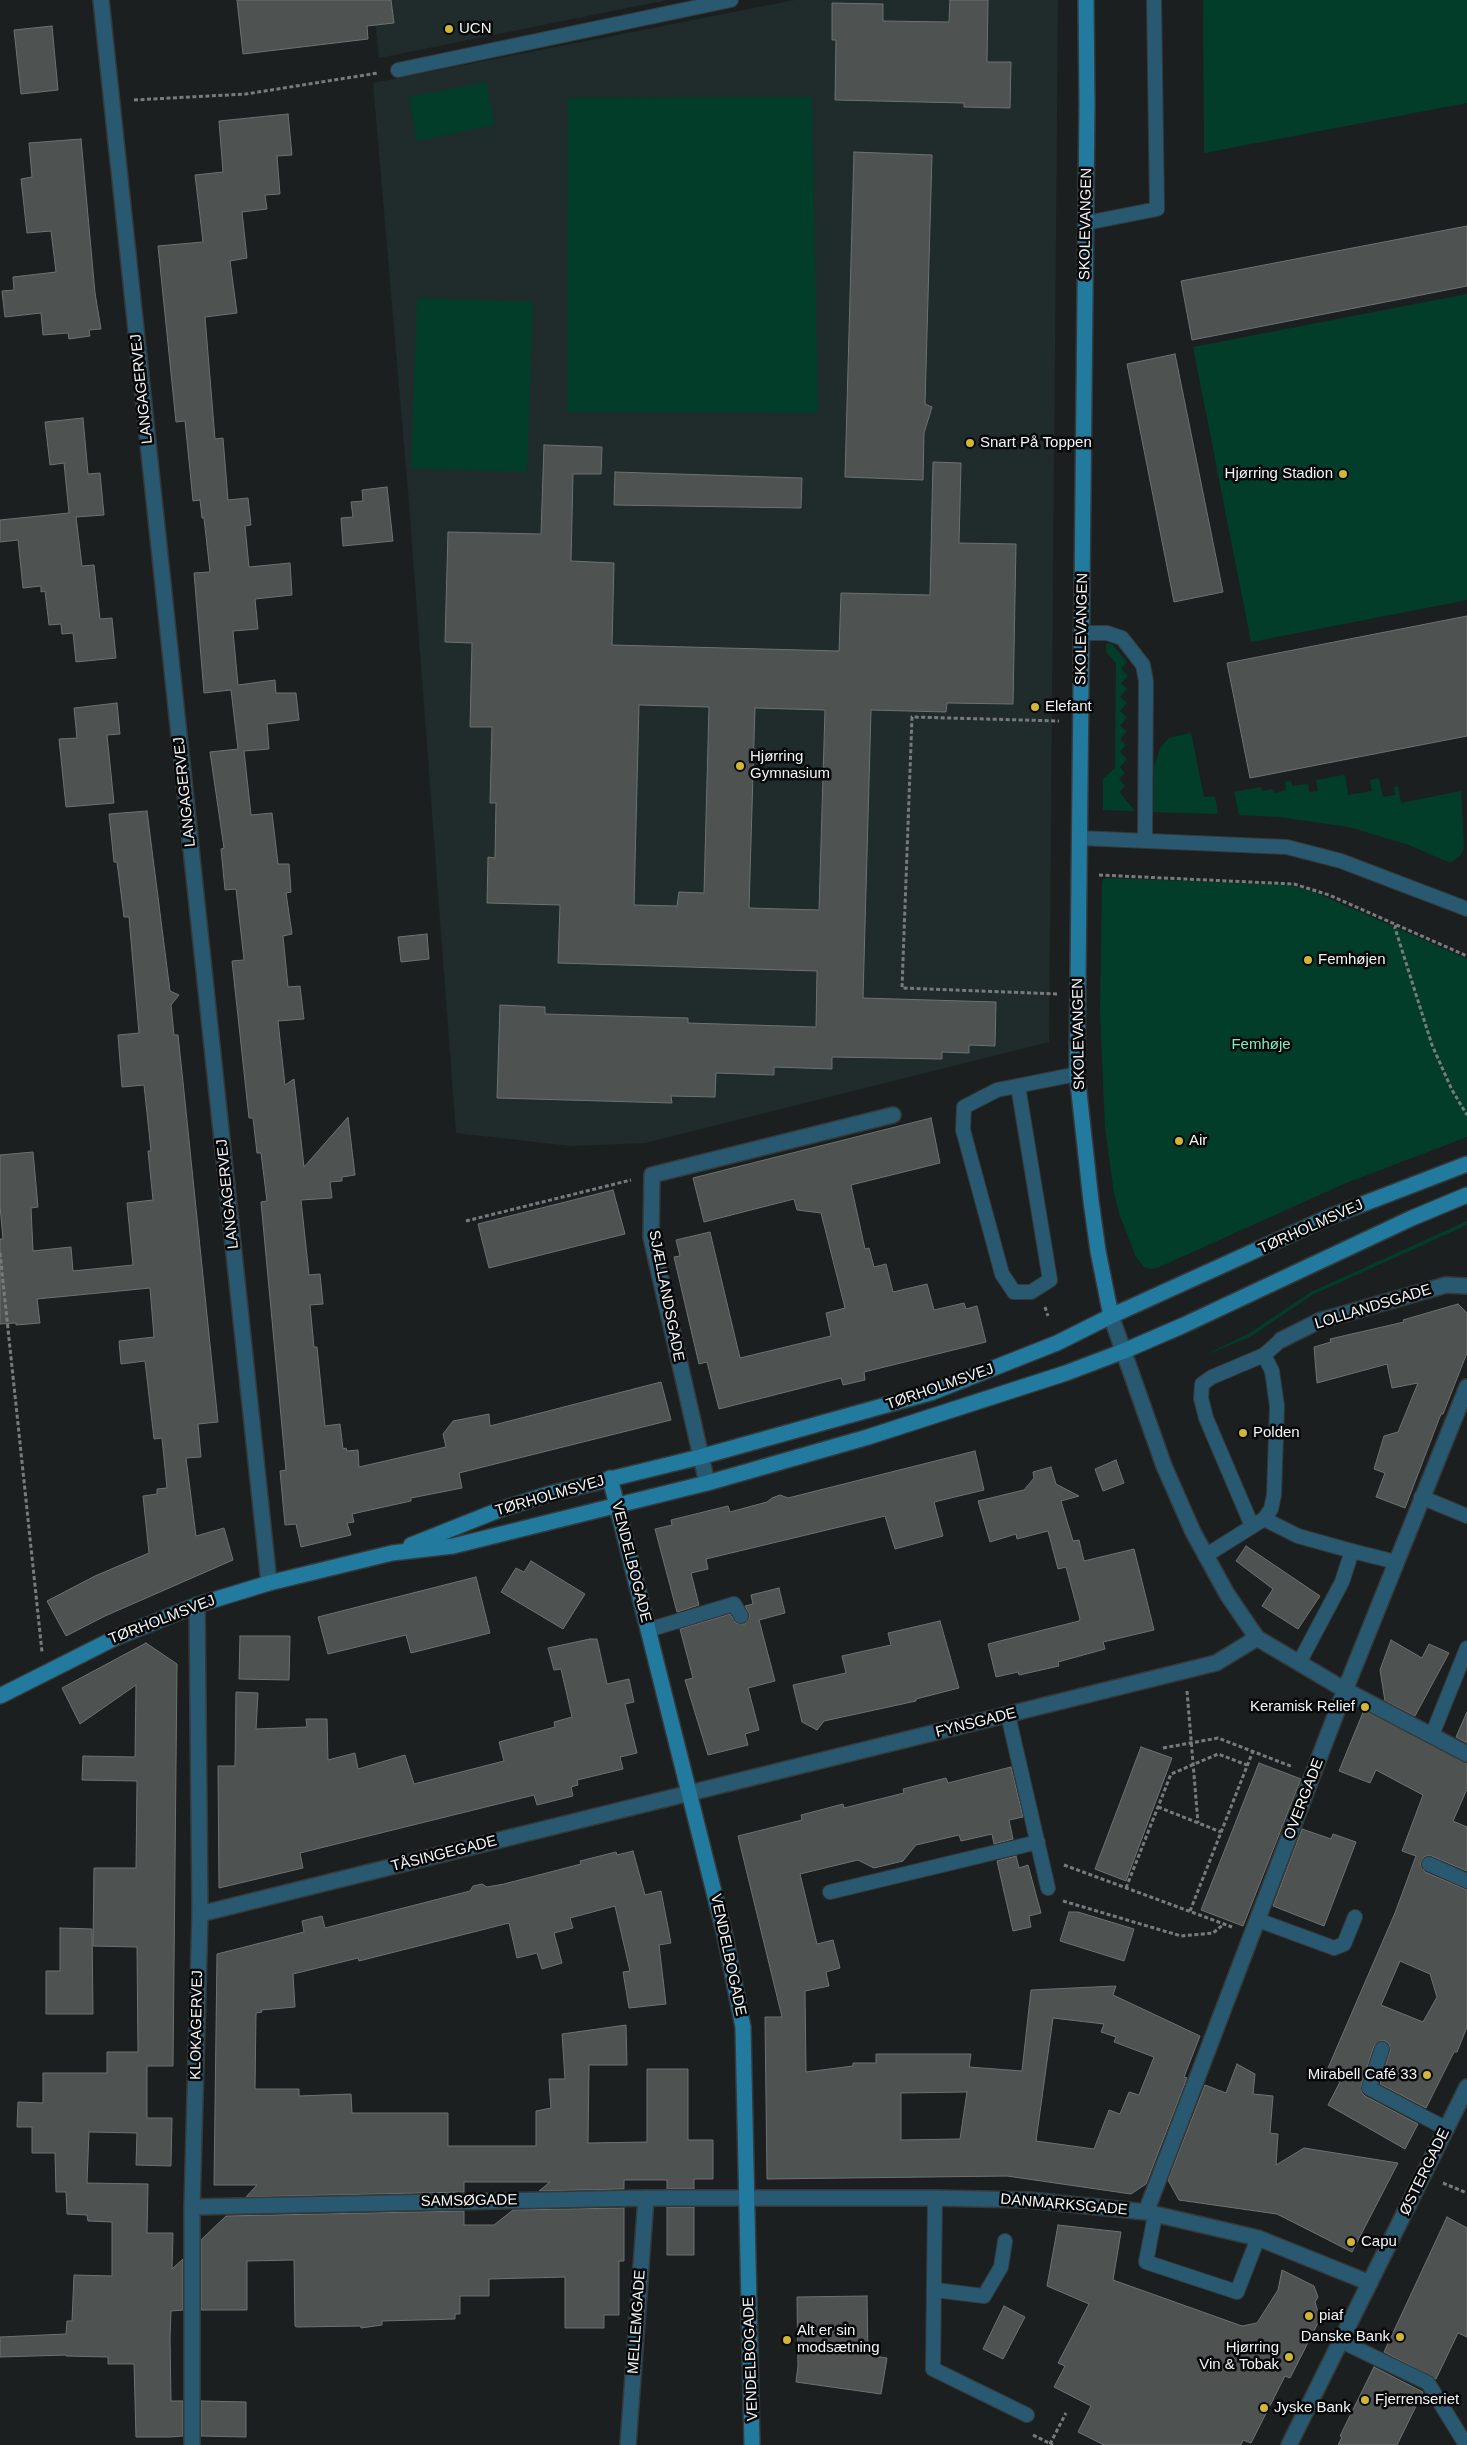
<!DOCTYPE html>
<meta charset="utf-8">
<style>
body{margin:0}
canvas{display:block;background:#1b1f1f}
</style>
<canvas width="1467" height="2445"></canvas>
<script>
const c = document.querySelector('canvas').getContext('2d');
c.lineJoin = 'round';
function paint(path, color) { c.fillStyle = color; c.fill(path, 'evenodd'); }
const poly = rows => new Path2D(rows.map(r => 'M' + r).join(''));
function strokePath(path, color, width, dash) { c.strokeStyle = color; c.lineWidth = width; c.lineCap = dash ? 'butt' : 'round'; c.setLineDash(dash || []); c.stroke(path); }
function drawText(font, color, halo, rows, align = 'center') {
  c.font = font + ' Helvetica,sans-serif'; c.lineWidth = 5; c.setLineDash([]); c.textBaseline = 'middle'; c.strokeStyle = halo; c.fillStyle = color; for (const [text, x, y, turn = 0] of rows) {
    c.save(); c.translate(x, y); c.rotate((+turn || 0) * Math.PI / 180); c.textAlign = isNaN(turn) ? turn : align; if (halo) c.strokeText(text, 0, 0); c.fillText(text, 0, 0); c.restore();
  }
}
const built = poly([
 [373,0,667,0,379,58],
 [795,0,1058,0,1049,1042,645,1143,571,1146,456,1133,408,491,373,83]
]);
const green = poly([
 [1203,0,1467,0,1467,103,1204,153],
 [486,82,495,125,417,141,409,97],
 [812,97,818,413,567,412,568,98],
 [1467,294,1467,600,1251,642,1193,347],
 [417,298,533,302,527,472,411,468],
 [1108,643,1112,644,1127,662,1121,668,1128,676,1121,683,1127,689,1120,697,1127,703,1120,711,1127,717,1120,726,1127,731,1120,740,1126,745,1120,752,1127,759,1120,767,1125,773,1119,779,1125,786,1119,792,1135,811,1103,810,1103,779,1115,768,1116,663,1106,652,1106,645],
 [1191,733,1204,797,1215,796,1218,814,1153,812,1154,768,1160,748,1169,738],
 [1345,775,1348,795,1372,791,1370,780,1379,778,1383,797,1395,795,1394,787,1398,786,1401,803,1461,791,1464,848,1460,856,1451,862,1446,861,1409,845,1349,827,1279,817,1239,815,1234,792,1261,787,1262,791,1272,789,1274,793,1286,790,1285,782,1291,781,1292,786,1308,784,1309,792,1318,791,1316,780],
 [1110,878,1289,885,1312,891,1467,959,1467,1137,1346,1183,1157,1268,1150,1269,1144,1267,1136,1257,1120,1216,1114,1193,1105,1127,1100,1013,1102,884,1103,879],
 [1467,1221,1467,1225,1312,1295,1250,1337,1205,1355,1250,1333,1311,1292]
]);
const building = poly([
 [237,0,391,0,394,23,367,26,368,39,243,54,237,0],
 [950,0,988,0,987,62,1011,62,1010,108,964,107,964,103,835,100,836,40,832,40,832,3,883,4,883,21,949,22,950,0],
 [52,26,58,90,21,94,14,30,52,26],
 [288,114,292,155,277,156,280,194,265,195,267,209,242,212,247,258,230,261,237,313,205,317,215,439,223,438,228,500,248,498,251,525,245,526,249,567,290,563,292,595,255,599,258,629,233,631,238,685,275,680,276,693,296,693,299,720,267,724,269,749,244,751,251,815,272,813,278,864,289,864,291,892,286,893,292,934,283,936,288,987,300,986,304,1019,278,1021,285,1085,294,1079,304,1167,348,1117,355,1175,342,1177,342,1181,330,1182,332,1198,301,1200,309,1275,320,1274,323,1304,310,1305,314,1347,317,1347,325,1426,340,1424,343,1449,346,1448,347,1451,358,1450,359,1467,446,1447,443,1434,453,1421,489,1414,490,1426,661,1382,671,1420,459,1473,462,1488,411,1498,411,1501,352,1514,354,1522,347,1523,351,1535,301,1547,296,1524,285,1525,280,1471,286,1470,261,1202,267,1201,261,1153,257,1153,253,1118,249,1118,232,961,244,960,236,889,225,890,221,849,224,848,210,752,238,749,231,690,204,693,194,573,210,572,204,518,202,518,200,500,193,501,185,421,176,422,158,246,203,242,195,175,223,172,219,121,288,114],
 [81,139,95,293,101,329,89,330,90,336,69,339,68,333,43,335,41,313,5,317,2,291,14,290,13,277,56,272,51,231,27,233,21,179,32,177,29,143,81,139],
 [854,152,932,155,925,404,932,407,924,433,923,480,845,477,854,152],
 [1467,226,1467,286,1192,340,1181,281,1467,226],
 [1175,354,1223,592,1174,602,1127,364,1175,354],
 [83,418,88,474,100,473,104,515,76,517,82,566,94,565,100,619,112,618,116,658,76,662,73,633,62,634,61,624,49,625,45,591,41,592,41,586,23,588,18,540,0,542,0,520,69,513,64,463,50,465,45,422,83,418],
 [544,445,602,447,601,474,573,474,571,561,614,563,612,645,839,651,841,593,930,595,933,462,961,463,959,543,1016,544,1013,704,947,703,946,712,871,710,863,998,996,1002,995,1046,969,1045,969,1053,942,1052,942,1059,832,1057,832,1069,774,1067,774,1075,716,1073,715,1097,671,1096,672,1103,497,1098,500,1005,545,1007,545,1014,688,1018,688,1023,816,1027,817,971,558,963,560,905,487,903,488,857,495,858,496,803,490,803,492,727,470,727,472,643,445,642,448,532,541,534,544,445],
 [639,705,709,707,704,893,679,892,677,906,634,905,639,705],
 [755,708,825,710,819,910,749,908,755,708],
 [615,472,802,478,801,508,614,505,615,472],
 [387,487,393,541,343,546,341,518,353,517,351,502,363,501,362,490,387,487],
 [1467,616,1467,736,1250,778,1227,663,1467,616],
 [117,703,120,734,107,735,114,803,66,807,59,739,77,738,74,708,117,703],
 [147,811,170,991,179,995,171,1005,174,1035,178,1035,183,1082,218,1422,198,1424,201,1457,186,1458,196,1536,224,1528,233,1560,105,1616,66,1636,47,1601,95,1576,149,1553,143,1496,157,1494,157,1489,167,1488,162,1438,154,1439,145,1361,121,1364,119,1341,154,1337,150,1288,37,1299,40,1323,16,1325,16,1323,0,1324,0,1239,3,1239,0,1206,0,1155,33,1152,38,1207,31,1208,33,1251,71,1247,73,1271,133,1265,127,1203,153,1200,148,1151,151,1151,144,1085,122,1087,118,1035,139,1033,129,917,124,917,117,862,114,862,109,814,147,811],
 [427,934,429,959,401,962,398,937,427,934],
 [931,1118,940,1163,851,1185,865,1249,869,1248,874,1267,886,1264,893,1292,927,1284,934,1310,964,1303,966,1309,977,1306,986,1342,864,1372,865,1380,843,1385,841,1378,719,1409,707,1362,699,1364,674,1257,680,1256,676,1240,710,1232,740,1358,831,1336,826,1313,845,1308,821,1213,797,1210,794,1199,704,1222,693,1178,931,1118],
 [613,1190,625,1234,489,1268,478,1224,613,1190],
 [1458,1304,1467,1313,1467,1353,1443,1414,1441,1414,1405,1508,1376,1497,1385,1473,1374,1469,1384,1436,1398,1432,1418,1383,1392,1388,1387,1364,1317,1383,1314,1347,1331,1342,1330,1339,1404,1322,1403,1320,1458,1304],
 [975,1451,984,1490,934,1502,943,1536,895,1549,885,1516,706,1559,708,1569,691,1573,699,1605,677,1612,655,1529,672,1525,671,1520,728,1506,730,1512,767,1502,772,1498,780,1495,788,1498,975,1451],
 [1116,1460,1124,1483,1103,1491,1095,1469,1116,1460],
 [1051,1467,1056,1484,1079,1496,1061,1501,1073,1541,1079,1540,1084,1561,1134,1549,1154,1630,1103,1642,1105,1649,1058,1662,1059,1666,1019,1675,1018,1672,996,1677,988,1644,1079,1621,1080,1619,1066,1567,1058,1569,1048,1531,1017,1539,1016,1534,990,1542,978,1501,1024,1490,1034,1478,1033,1472,1051,1467],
 [1246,1546,1320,1596,1298,1629,1262,1606,1273,1589,1236,1561,1246,1546],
 [531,1561,585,1594,563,1629,501,1592,516,1568,524,1572,531,1561],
 [476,1577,490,1633,411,1653,406,1635,328,1654,318,1617,476,1577],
 [779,1588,785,1613,759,1620,775,1681,748,1688,759,1730,745,1734,748,1745,708,1755,685,1680,693,1678,680,1629,730,1614,736,1623,745,1624,750,1616,745,1606,753,1604,751,1595,779,1588],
 [940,1621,959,1688,916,1699,916,1701,824,1721,817,1730,802,1722,793,1685,846,1673,842,1656,891,1645,888,1633,940,1621],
 [240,1636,290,1636,289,1680,239,1679,240,1636],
 [590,1639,597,1639,607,1684,629,1679,634,1702,625,1704,637,1753,620,1757,623,1769,577,1780,578,1785,571,1787,573,1796,537,1805,534,1795,300,1853,303,1868,219,1888,218,1766,235,1766,236,1692,258,1693,256,1729,307,1727,306,1719,327,1719,328,1760,355,1753,358,1769,405,1755,414,1784,504,1761,499,1742,555,1727,554,1722,572,1717,561,1669,554,1670,548,1648,590,1639],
 [1391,1640,1422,1658,1429,1644,1449,1653,1415,1716,1385,1701,1380,1670,1391,1640],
 [146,1643,177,1664,173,2066,147,2066,147,2118,172,2118,171,2166,136,2165,137,2133,89,2132,87,2183,148,2184,147,2233,173,2233,172,2269,183,2259,183,2310,171,2311,170,2339,171,2401,183,2401,183,2436,170,2437,136,2437,134,2364,108,2364,108,2357,66,2356,66,2355,0,2357,0,2337,66,2334,67,2321,72,2321,74,2275,112,2276,112,2222,88,2221,87,2215,67,2214,66,2192,56,2192,55,2153,32,2153,32,2127,17,2127,18,2102,43,2103,43,2073,107,2073,107,2052,138,2052,137,1947,93,1946,94,1868,136,1868,137,1781,82,1780,83,1756,135,1757,136,1685,80,1724,62,1688,146,1643],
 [1364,1710,1467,1763,1467,1789,1453,1821,1467,1827,1467,1871,1429,1855,1424,1857,1420,1864,1425,1872,1467,1890,1467,2027,1457,2052,1454,2052,1426,2108,1380,2084,1390,2051,1389,2044,1385,2041,1380,2041,1374,2046,1361,2086,1362,2093,1365,2096,1418,2124,1405,2149,1328,2105,1340,2082,1325,2075,1395,1913,1416,1856,1402,1851,1423,1795,1376,1770,1370,1783,1339,1771,1364,1710],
 [1400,1961,1430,1974,1437,1997,1423,2022,1381,2005,1400,1961],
 [1467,1712,1467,1743,1456,1737,1467,1712],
 [1141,1747,1172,1758,1126,1881,1095,1869,1141,1747],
 [1259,1763,1301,1779,1243,1926,1201,1910,1259,1763],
 [1011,1767,1023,1817,1009,1820,1013,1839,994,1844,992,1834,961,1841,959,1835,916,1845,903,1861,874,1868,858,1860,800,1874,817,1944,833,1940,840,1968,826,1972,829,1986,805,1991,806,2072,853,2066,853,2063,876,2063,876,2054,971,2054,969,2067,1022,2071,1031,1990,1116,1986,1113,1995,1200,2036,1184,2077,1187,2078,1146,2184,1131,2194,1007,2176,767,2179,765,2017,782,2017,738,1836,802,1820,801,1815,843,1804,844,1808,904,1793,903,1789,946,1778,948,1783,1011,1767],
 [1053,2018,1104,2024,1101,2032,1116,2037,1114,2042,1154,2057,1139,2095,1129,2092,1120,2114,1109,2110,1094,2149,1036,2141,1053,2018],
 [967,2092,960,2139,901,2140,901,2093,967,2092],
 [1302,1829,1331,1839,1333,1834,1356,1842,1324,1926,1273,1906,1302,1829],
 [633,1851,645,1895,661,1891,671,1943,659,1945,666,2004,629,2008,623,1972,630,1971,615,1906,570,1918,573,1928,554,1933,562,1963,542,1969,537,1953,517,1958,509,1923,359,1961,358,1958,293,1974,295,2007,261,2010,262,2012,256,2013,255,2089,299,2089,299,2096,351,2094,352,2113,448,2113,448,2146,536,2146,536,2111,551,2108,549,2079,565,2079,562,2034,626,2025,627,2065,589,2065,588,2143,647,2142,647,2069,688,2069,688,2140,713,2140,713,2179,694,2179,694,2189,667,2189,667,2180,624,2180,624,2189,539,2191,550,2182,464,2182,464,2192,246,2197,257,2185,214,2185,217,1954,304,1932,302,1921,322,1916,325,1928,470,1891,473,1886,482,1884,487,1887,504,1884,581,1864,580,1861,616,1852,617,1855,633,1851],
 [1016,1856,1019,1868,1028,1865,1041,1913,1029,1916,1031,1927,1013,1931,997,1861,1016,1856],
 [1069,1912,1078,1912,1134,1929,1124,1961,1060,1941,1069,1912],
 [60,1928,92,1929,93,2014,46,2014,46,1971,60,1971,60,1928],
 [1237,2064,1255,2074,1253,2094,1273,2096,1270,2133,1278,2134,1276,2165,1304,2148,1398,2163,1352,2252,1277,2214,1179,2200,1168,2180,1205,2085,1226,2093,1237,2064],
 [667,2207,694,2207,694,2255,667,2255,667,2207],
 [624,2208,624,2261,619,2261,619,2315,604,2315,604,2328,565,2328,565,2277,489,2279,489,2296,460,2296,460,2314,455,2314,455,2319,382,2321,382,2325,361,2328,361,2326,297,2327,295,2326,294,2260,247,2261,247,2310,201,2310,201,2240,226,2216,464,2211,464,2225,494,2225,513,2210,624,2208],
 [1447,2217,1467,2228,1467,2337,1458,2333,1436,2379,1384,2352,1447,2217],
 [1058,2225,1121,2232,1113,2280,1242,2326,1257,2323,1278,2290,1282,2270,1314,2286,1318,2297,1315,2302,1320,2319,1290,2378,1285,2376,1251,2443,1243,2440,1241,2445,1104,2445,1078,2432,1091,2406,1054,2387,1065,2366,1058,2363,1089,2304,1047,2286,1058,2225],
 [867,2296,868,2355,887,2358,881,2394,796,2382,798,2366,797,2297,867,2296],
 [1004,2306,1025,2317,1003,2359,983,2349,1004,2306],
 [1374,2367,1423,2392,1397,2445,1338,2445,1342,2437,1340,2436,1374,2367],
 [201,2401,246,2402,246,2437,201,2436,201,2401]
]);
const path = poly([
 [134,100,246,94,378,73],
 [1099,875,1294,884,1329,895,1467,956],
 [1396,925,1395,928,1432,1045,1452,1090,1467,1115],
 [1057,994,902,988,912,717,1059,721],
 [466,1221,631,1180],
 [0,1253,42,1652],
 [1045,1307,1048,1316],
 [1187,1691,1198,1823],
 [1163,1748,1218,1738,1293,1767],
 [1158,1807,1221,1832],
 [1064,1865,1232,1927],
 [1126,1888,1171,1774,1218,1754,1247,1765],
 [1063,1901,1181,1936,1213,1933,1224,1924],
 [1190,1911,1253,1751],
 [1443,2183,1467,2193],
 [1033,2435,1053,2445],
 [1050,2444,1066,2413]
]);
const lane = poly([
 [398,70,731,0],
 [1086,223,1157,209,1154,0],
 [1081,633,1107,633,1122,638,1143,665,1146,681,1145,841],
 [1079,838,1287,847,1341,861,1467,909],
 [1018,1086,1050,1280,1031,1292,1014,1292,1002,1274,963,1130,964,1107,997,1090,1077,1074],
 [1421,1497,1467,1516],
 [1264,1519,1298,1536,1352,1551,1342,1582,1299,1663],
 [1252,1526,1206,1418,1201,1398,1202,1384,1212,1377,1264,1355],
 [1352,1551,1396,1562],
 [1205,1556,1264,1519,1271,1509,1274,1495,1277,1406,1272,1371,1264,1355,1281,1340],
 [648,1630,734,1604,741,1616],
 [1008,1715,1048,1888],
 [1432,1735,1467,1648],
 [1429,1864,1467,1881],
 [830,1892,1038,1842],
 [1258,1920,1334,1948,1344,1944,1355,1917],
 [1382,2049,1369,2088,1447,2129],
 [935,2198,933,2369,1027,2415],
 [1155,2215,1146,2262,1237,2292,1258,2238],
 [935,2290,984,2296,1001,2267,1005,2241],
 [1341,2341,1428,2383,1466,2445]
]);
const street = poly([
 [101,0,269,1583],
 [1111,1316,1164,1466,1193,1532,1227,1594,1257,1638,1345,1690,1467,1754],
 [1281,1340,1319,1321,1446,1285,1467,1286],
 [707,1483,651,1237,652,1175,893,1115],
 [200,1914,1216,1663,1257,1638],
 [192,2207,646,2198,935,2198,1029,2200,1146,2212,1258,2238,1370,2283],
 [1146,2212,1345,1690,1467,1387],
 [192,2445,192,2207,200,1914,197,1605],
 [628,2445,646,2198],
 [1289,2445,1467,2087]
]);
const secondary = poly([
 [1086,0,1087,104,1077,1074,1091,1201,1098,1251,1111,1316],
 [610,1478,725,1936,743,2027,752,2445],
 [411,1545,499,1510,549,1494,700,1457,933,1392,1057,1343,1111,1316,1329,1217,1467,1164],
 [0,1696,115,1638,197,1605,269,1583,392,1553,453,1546,707,1483,868,1437,1066,1373,1124,1351,1184,1325,1412,1218,1467,1195]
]);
const markers = [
 [449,29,5,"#d2b735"],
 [970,443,5,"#d2b735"],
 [1343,474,5,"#d2b735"],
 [1035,707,5,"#d2b735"],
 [740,766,5,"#d2b735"],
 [1308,960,5,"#d2b735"],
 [1179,1141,5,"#d2b735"],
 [1243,1433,5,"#d2b735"],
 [1365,1707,5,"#d2b735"],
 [1427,2075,5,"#d2b735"],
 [1351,2242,5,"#d2b735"],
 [1309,2316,5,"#d2b735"],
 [1400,2337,5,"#d2b735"],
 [787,2340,5,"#d2b735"],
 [1289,2357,5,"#d2b735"],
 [1365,2400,5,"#d2b735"],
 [1264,2408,5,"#d2b735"]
];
const poiNames = [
 ["UCN",459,29],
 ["Snart På Toppen",980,443],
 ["Hjørring Stadion",1333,474,"right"],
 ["Elefant",1045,707],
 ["Hjørring",750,757],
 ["Gymnasium",750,774],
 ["Femhøjen",1318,960],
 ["Air",1189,1141],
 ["Polden",1253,1433],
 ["Keramisk Relief",1355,1707,"right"],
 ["Mirabell Café 33",1417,2075,"right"],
 ["Capu",1361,2242],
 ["piaf",1319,2316],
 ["Alt er sin",797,2331],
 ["modsætning",797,2348],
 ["Danske Bank",1390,2337,"right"],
 ["Hjørring",1279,2348,"right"],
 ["Vin & Tobak",1279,2365,"right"],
 ["Fjerrenseriet",1375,2400],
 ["Jyske Bank",1274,2408]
];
const streetNames = [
 ["SKOLEVANGEN",1086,224,-89],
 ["LANGAGERVEJ",142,389,-96],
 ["SKOLEVANGEN",1082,629,-89],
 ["LANGAGERVEJ",185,792,-96],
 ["SKOLEVANGEN",1079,1034,-91],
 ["LANGAGERVEJ",228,1194,-96],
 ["TØRHOLMSVEJ",1311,1227,-24],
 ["SJÆLLANDSGADE",666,1296,79],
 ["LOLLANDSGADE",1373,1307,-17],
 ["TØRHOLMSVEJ",940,1387,-19],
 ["TØRHOLMSVEJ",550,1496,-16],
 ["VENDELBOGADE",631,1562,76],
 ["TØRHOLMSVEJ",162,1620,-21],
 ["FYNSGADE",976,1723,-14],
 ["OVERGADE",1304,1799,-69],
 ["TÅSINGEGADE",444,1854,-14],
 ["VENDELBOGADE",728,1955,78],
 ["KLOKAGERVEJ",197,2025,-89],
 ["ØSTERGADE",1425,2172,-64],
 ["SAMSØGADE",469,2201,-1],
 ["DANMARKSGADE",1064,2205,5],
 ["MELLEMGADE",637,2322,-86],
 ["VENDELBOGADE",751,2359,-92]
];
const parkNames = [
 ["Femhøje",1261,1045]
];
paint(built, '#202b2c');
paint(green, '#023d29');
paint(building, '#4e5251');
strokePath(building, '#6d7171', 1);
strokePath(lane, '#353939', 16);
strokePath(street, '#353939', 18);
strokePath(secondary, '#353939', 18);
strokePath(path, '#787b7b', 3, [4, 2.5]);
strokePath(lane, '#285970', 14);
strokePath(street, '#285970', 15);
strokePath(secondary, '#227a9f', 15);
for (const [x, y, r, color] of markers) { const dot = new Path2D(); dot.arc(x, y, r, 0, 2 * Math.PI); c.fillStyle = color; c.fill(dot); strokePath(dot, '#070809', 2); }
drawText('15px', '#f3f5f5', '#070809', poiNames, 'left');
drawText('15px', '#f3f5f5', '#070809', streetNames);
drawText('15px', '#86eabe', '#070809', parkNames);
</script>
